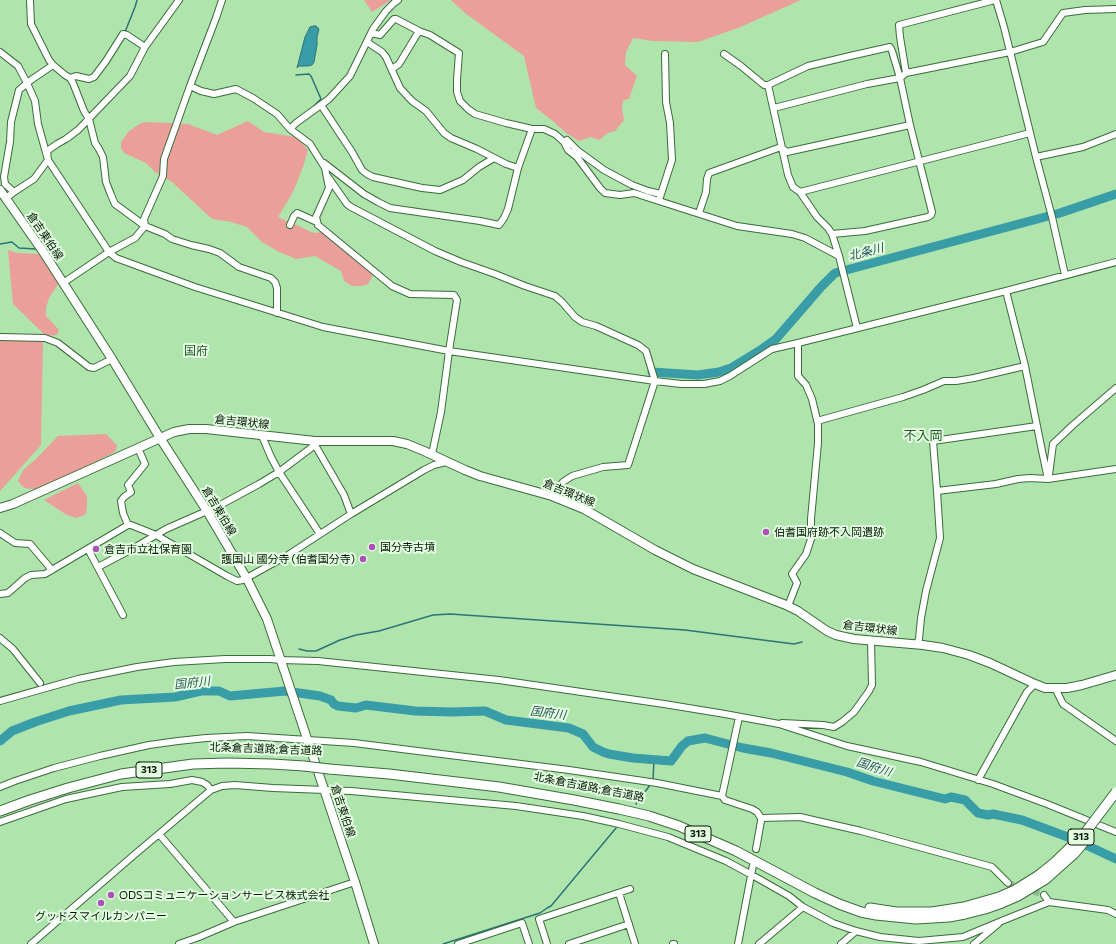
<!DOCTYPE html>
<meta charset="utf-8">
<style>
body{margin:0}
canvas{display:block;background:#afe4ad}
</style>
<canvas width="1116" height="944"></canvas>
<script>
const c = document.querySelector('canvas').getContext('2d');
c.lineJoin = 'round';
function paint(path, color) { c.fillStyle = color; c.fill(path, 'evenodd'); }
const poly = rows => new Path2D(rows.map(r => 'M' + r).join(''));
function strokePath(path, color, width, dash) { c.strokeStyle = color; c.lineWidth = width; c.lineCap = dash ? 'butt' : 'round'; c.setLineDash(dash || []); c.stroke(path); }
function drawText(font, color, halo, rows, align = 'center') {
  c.font = font + ' Commissioner,"Noto Sans JP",sans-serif'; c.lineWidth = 4; c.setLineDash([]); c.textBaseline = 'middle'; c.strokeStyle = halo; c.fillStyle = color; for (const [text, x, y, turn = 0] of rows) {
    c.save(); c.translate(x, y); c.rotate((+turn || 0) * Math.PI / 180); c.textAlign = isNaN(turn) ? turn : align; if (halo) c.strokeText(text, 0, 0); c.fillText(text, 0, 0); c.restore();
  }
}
const green = poly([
 [364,0,391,0,372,12],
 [451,0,801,0,738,28,698,42,652,41,633,38,626,52,625,65,637,76,629,99,623,100,622,108,624,120,615,131,608,133,599,140,591,137,579,141,566,133,554,122,536,108,524,56,465,13],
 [248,121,264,132,296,137,308,150,303,167,293,192,278,217,314,233,321,232,346,248,375,272,368,284,362,286,352,286,344,281,341,271,315,256,296,259,279,252,262,242,247,227,231,222,212,219,172,182,155,172,146,163,124,153,121,148,121,142,129,131,141,123,149,122,188,124,217,135],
 [8,250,17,253,38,254,45,257,60,281,49,298,46,308,46,316,59,330,57,335,46,336,13,304],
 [0,340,42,341,43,342,41,445,0,491],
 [106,434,117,445,116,450,113,453,39,490,24,488,18,481,23,470,36,459,58,436],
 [78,483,87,496,87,505,86,514,77,518,67,515,44,500]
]);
const water = poly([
 [314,26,316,26,319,29,317,37,317,45,314,62,312,65,308,66,299,66,297,68,305,37,310,27,314,26]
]);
const stream = poly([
 [125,32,135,7,137,0],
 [296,75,309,74,311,76,321,99,314,106],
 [0,244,12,242,19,248,36,249],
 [299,649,307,651,316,651,340,640,356,635,379,631,433,615,450,614,685,630,794,644,802,642],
 [653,780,654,760],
 [636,804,650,785],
 [443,944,540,913,547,908,551,906,616,828]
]);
const river = poly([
 [652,372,698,375,719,372,731,368,762,349,776,339,821,287,835,273,1060,213,1116,194],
 [0,741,12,731,35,722,69,711,121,700,175,697,201,691,219,691,230,696,285,691,320,696,331,700,334,704,338,706,356,708,366,705,415,711,452,712,485,711,506,720,569,728,583,734,593,747,603,752,609,754,633,758,671,761,682,746,688,741,705,738,743,748,771,753,847,772,873,781,945,799,951,797,965,800,978,813,988,815,993,814,1022,820,1073,839,1116,859]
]);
const minorTunnel = poly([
 [1008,883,1044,895]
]);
const minor = poly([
 [30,0,31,24,49,60,53,65,65,75,70,78,73,83,84,111,89,119,95,143,99,149,103,157,106,182,111,195,115,204,145,226,165,234,172,239,191,245,209,249,220,253,239,267,271,278,275,282,277,288,277,313],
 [996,0,1004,27,1036,157,1052,217,1065,275],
 [371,33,380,35,394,19,396,19,419,31,430,35,459,53,457,80,457,92,460,101,468,109,475,114,506,123,532,129,544,129,555,134,564,142,568,150,577,157,600,188,605,193,620,195,634,193,737,226,792,234,805,238,839,256],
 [367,42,382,52,386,57,400,88,412,101,426,111,444,133,451,138,477,149,506,164,518,168],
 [0,52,18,66,27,83,35,101,38,124,48,160,109,252,116,258,195,287,323,327,449,351,655,381,681,384,704,384,720,381,730,376,772,349,798,343,1006,291,1116,262],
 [724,54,741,66,764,85,768,85,808,66,850,56,890,47,892,51,900,78,910,125,932,212,931,215,928,217,865,231,832,234],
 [392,69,399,64,419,31],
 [906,73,900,37,899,25,995,0],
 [70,78,76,76,89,79,94,77,106,61,123,34,127,35,145,47],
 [768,85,788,175,793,187,800,192,817,217,828,228,832,234,839,256,857,328],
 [190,86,201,91,214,94,236,89,253,98,277,114,290,129,310,144,325,168,329,188,316,217,318,225,392,286,410,294,454,295,457,300,449,351,441,412,432,454],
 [321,105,352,152,362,170,367,174,373,177,422,188,440,190,463,180,479,167,494,158],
 [774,108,867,84,900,78,906,73,1010,52,1043,42,1063,13,1085,10,1116,9],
 [290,129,296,123,329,99,350,76,373,29,386,11,394,3,398,0],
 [567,140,578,151,604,170,632,185,648,191,661,194,660,197],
 [781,147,787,152,910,125],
 [1036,157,1083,147,1116,134],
 [324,163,364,194,378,202,390,208,480,221,499,225,504,218,508,209,518,168,532,129],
 [328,177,347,204,351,207,435,251,461,262,495,274,525,286,555,296,562,302,575,317,582,322,596,326,638,345,646,351,655,381,628,465,603,467,572,476,563,482,552,496],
 [14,192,5,184,4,177,10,142,11,122,19,90,31,80,53,65],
 [800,192,1030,133],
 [661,194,672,160,670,123,666,102,665,54],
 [6,198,14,192,34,179,48,160,47,151,57,144,66,139,78,130,130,76,145,47,179,0],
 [699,213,706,192,707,179,709,173,781,147],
 [290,225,294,216,297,213,317,222],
 [63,283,109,252,135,238,145,226,144,219,163,176,164,159,190,86,216,18,222,0],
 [1006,291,1025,366,1042,451,1048,479],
 [0,337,45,338,58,343,89,367,94,368,112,359],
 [817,421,903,397,923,390,944,381,956,381,974,378,1025,366],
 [262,436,271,457,279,472,320,534],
 [315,443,315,445,344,495,351,514],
 [1049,475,1053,444,1073,425,1116,388],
 [937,491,933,441,1037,426],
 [128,525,123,513,121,501,124,497,131,492,128,485,145,464,138,448],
 [0,533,15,543,30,544,52,570],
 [88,549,123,615],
 [98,567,134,548,166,529,207,511,211,510,259,484,279,472,315,445],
 [0,594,8,593,25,578,31,575,45,574,128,525,131,525,156,535,227,576,237,581,243,580,288,555,351,514,424,470,434,465,446,462],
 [788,606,797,583,792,574,806,554,811,539,811,519,818,443,818,424,812,399,806,385,798,376,798,343],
 [0,638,13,649,40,683],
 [917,645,919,639,921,618,926,591,940,538,937,491,996,484,1018,479,1030,478,1048,479,1116,469],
 [1055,688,1063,704,1116,741],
 [0,701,78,679,137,667,174,662,225,659,270,659,281,660,318,661,499,680,664,704,725,714,779,724,847,746,921,762,993,784,1047,804,1116,832],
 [782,723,823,725,834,727,842,722,854,712,869,691,872,685,871,641],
 [978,780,1027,692,1035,684],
 [0,787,15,781,54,768,100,756,149,745,178,741,206,738,247,736,354,743,569,770,657,783,722,796,725,800,752,809,757,812,761,818,761,821,756,849],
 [722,796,739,717],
 [761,818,800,817,861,831,992,867,1008,883],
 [0,822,66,799,122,787,170,784,192,780,202,782,207,785,211,790],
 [159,834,234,922],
 [619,893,635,944],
 [1044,895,1049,902,1108,910,1116,914],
 [31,944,134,855,211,790,222,786,235,785,273,788,351,791,516,806,583,816,619,824,668,837,726,861,752,875,789,896,803,907,833,923,856,931,880,937,919,941,963,937,1004,920,1049,902],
 [179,944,199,937,234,922,355,882],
 [458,944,522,923,529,944],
 [547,944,539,919,630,889],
 [569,944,629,924],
 [673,944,674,944],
 [738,944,753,865],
 [759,944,803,907],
 [841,944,856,931],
 [974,944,998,924]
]);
const major = poly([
 [0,190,44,253,112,359,160,438,207,511,247,579,267,619,355,882,374,944],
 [0,508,13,504,174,432,189,429,206,429,315,441,393,441,407,444,424,451,465,470,480,476,552,496,584,509,655,550,693,569,786,605,798,611,827,631,836,635,854,639,923,645,943,648,969,655,990,663,1035,684,1045,688,1067,688,1082,685,1116,675]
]);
const highway = poly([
 [329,769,389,774,499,787,574,800,619,809,649,816,679,826,736,851,815,893,839,904,861,912,876,915,916,919,949,917,965,914,985,909,1002,903,1018,896,1046,879],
 [0,811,30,800,68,788,121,774,193,764,227,763,272,764,304,766],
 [870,908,896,912,932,912,964,907,999,897,1015,890,1039,875]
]);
const highwayBridge = poly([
 [304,766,329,769],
 [1039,875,1055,862,1085,833,1116,792],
 [1046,879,1074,854,1084,842]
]);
const markers = [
 [766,532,4,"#af50b9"],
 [372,547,4,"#af50b9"],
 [96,549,4,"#af50b9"],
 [363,559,4,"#af50b9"],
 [111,895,4,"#af50b9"],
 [101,903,4,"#af50b9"]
];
const shields = [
 [149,770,26],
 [698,834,26],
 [1081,837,26]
];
const shieldNames = [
 ["313",149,770],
 ["313",698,834],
 ["313",1081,837]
];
const streetNames = [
 ["倉吉東伯線",45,236,56],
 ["倉吉環状線",242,422,6],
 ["倉吉環状線",569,493,22],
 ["倉吉東伯線",219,511,59],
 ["倉吉環状線",870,628,7],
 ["北条倉吉道路;倉吉道路",266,749,2],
 ["北条倉吉道路;倉吉道路",589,787,11],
 ["倉吉東伯線",343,811,72]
];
const poiNames = [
 ["伯耆国府跡不入岡遺跡",774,532],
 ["国分寺古墳",380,547],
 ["倉吉市立社保育園",104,549],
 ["護国山 國分寺 (伯耆国分寺)",355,559,"right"],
 ["ODSコミュニケーションサービス株式会社",119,895],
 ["グッドスマイルカンパニー",101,916,"center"]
];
const waterNames = [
 ["北条川",866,252,-15],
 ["国府川",192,683,-6],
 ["国府川",548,713,7],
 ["国府川",874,767,18]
];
const neighbourhoodNames = [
 ["国府",196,351]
];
const quarterNames = [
 ["不入岡",923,436]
];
paint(green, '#eb9f9a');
paint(water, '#399da7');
strokePath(water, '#2a7577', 1);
strokePath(stream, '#2a7577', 1.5);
strokePath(river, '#399da7', 9);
strokePath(minorTunnel, '#8dbb8c', 6, [6, 3]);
strokePath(minor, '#3b6c3b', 8);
strokePath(major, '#3b6c3b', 10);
strokePath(highway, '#3b6c3b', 11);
strokePath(minor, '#fff', 6);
strokePath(major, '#fff', 8);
strokePath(highway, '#fff', 9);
strokePath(highwayBridge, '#3b6c3b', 11, []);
strokePath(highwayBridge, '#fff', 9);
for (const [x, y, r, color] of markers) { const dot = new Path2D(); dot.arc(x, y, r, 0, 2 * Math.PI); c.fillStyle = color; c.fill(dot); strokePath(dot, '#e3fde1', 1.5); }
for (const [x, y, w] of shields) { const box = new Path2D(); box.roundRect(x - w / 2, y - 8, w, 16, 3); c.fillStyle = '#e3fde1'; c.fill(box); strokePath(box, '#061906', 1); }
drawText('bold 10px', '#061906', null, shieldNames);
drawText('11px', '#061906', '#e3fde1', streetNames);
drawText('11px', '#061906', '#e3fde1', poiNames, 'left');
drawText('italic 12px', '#295458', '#e3fde1', waterNames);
drawText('12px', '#285828', '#e3fde1', neighbourhoodNames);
drawText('13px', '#285828', '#e3fde1', quarterNames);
</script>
